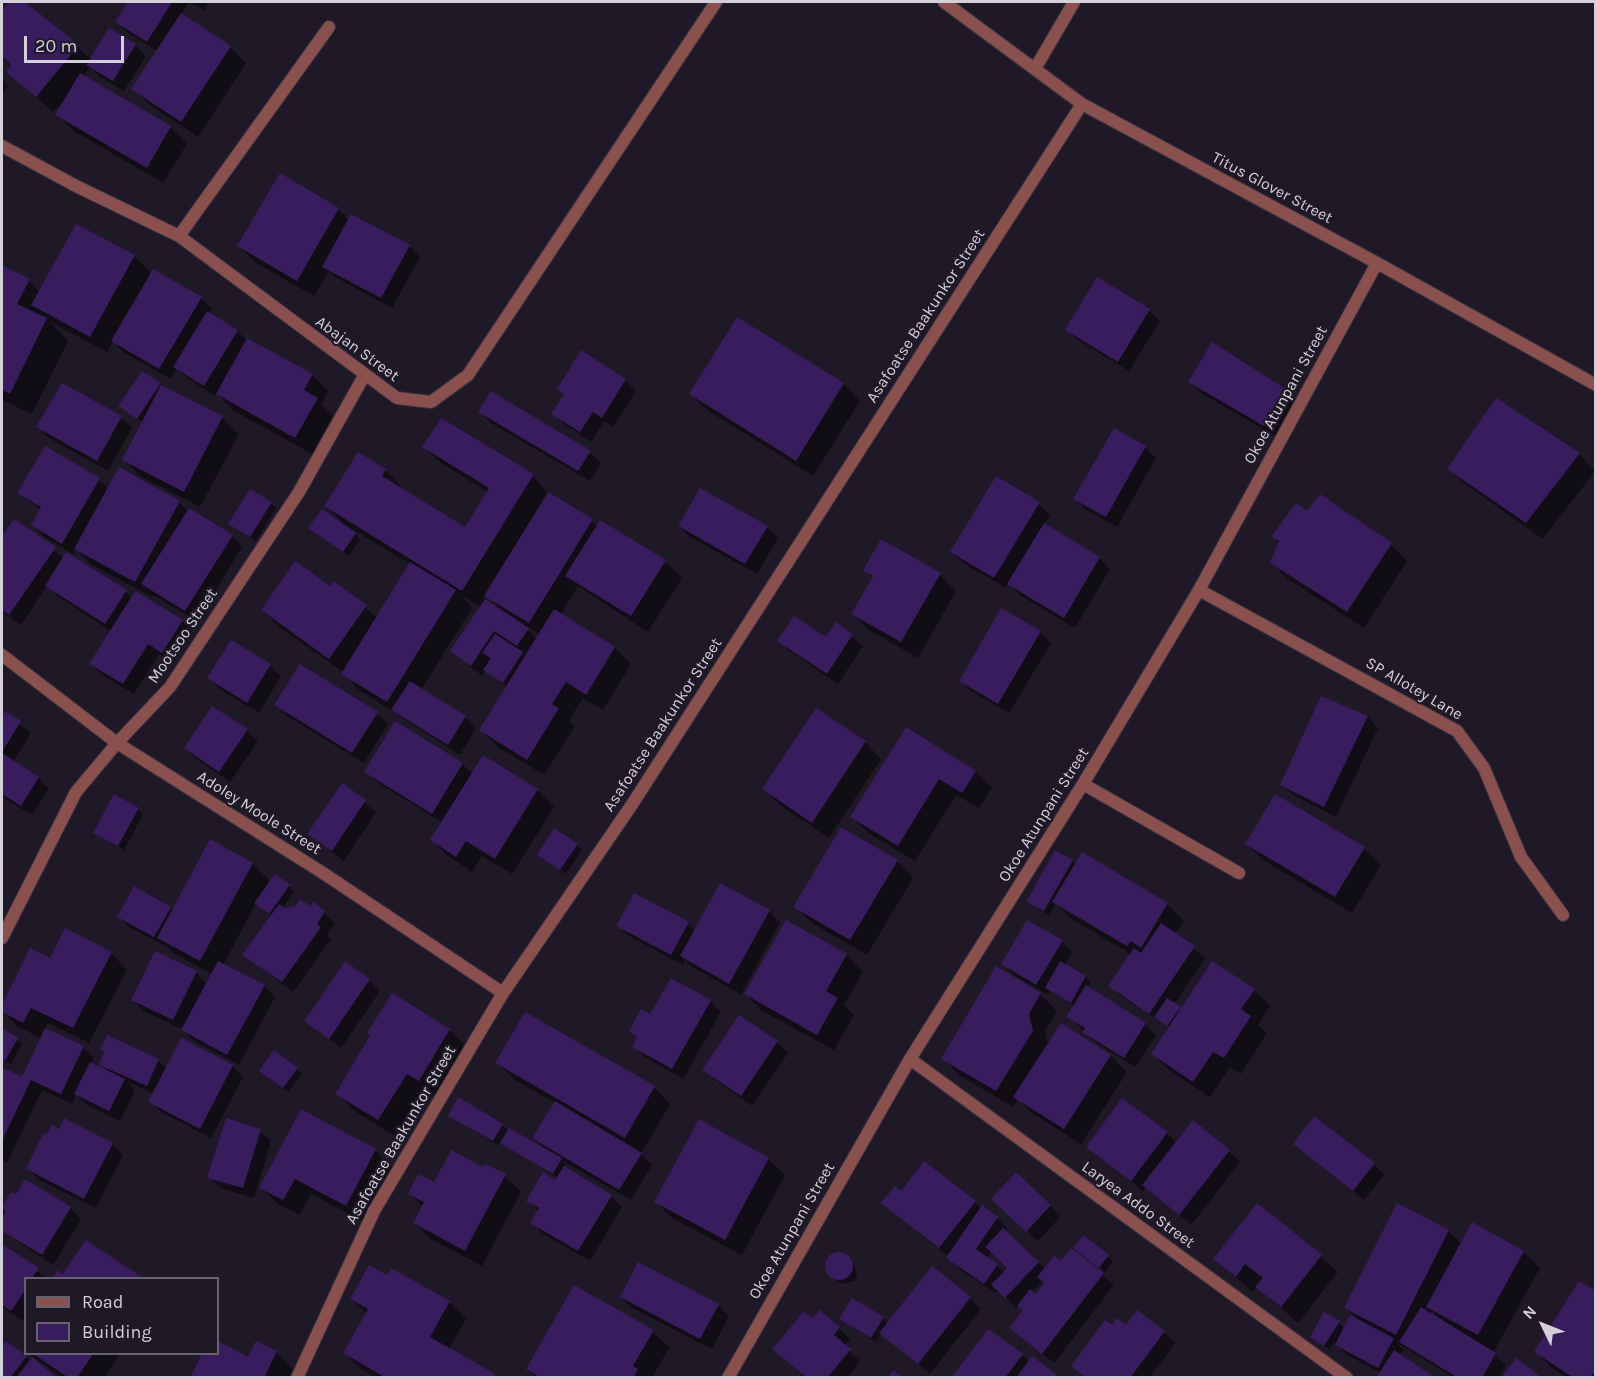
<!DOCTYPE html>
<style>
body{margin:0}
#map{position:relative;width:1597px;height:1379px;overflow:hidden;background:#1f1927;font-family:Karla,sans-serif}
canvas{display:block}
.frame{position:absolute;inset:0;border:3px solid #d4d0da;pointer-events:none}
.legend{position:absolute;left:24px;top:1277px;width:195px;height:78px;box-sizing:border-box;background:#1f1927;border:2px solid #67626f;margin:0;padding:8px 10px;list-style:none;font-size:18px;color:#d4d0da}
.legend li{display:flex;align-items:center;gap:12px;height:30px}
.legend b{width:30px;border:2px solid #67626f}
.north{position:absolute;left:1513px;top:1295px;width:60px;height:60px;-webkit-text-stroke:4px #1f1927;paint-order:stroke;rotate:313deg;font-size:16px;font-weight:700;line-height:24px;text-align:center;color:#d4d0da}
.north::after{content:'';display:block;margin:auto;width:21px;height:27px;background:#d4d0da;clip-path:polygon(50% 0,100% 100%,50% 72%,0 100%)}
.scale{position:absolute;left:24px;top:36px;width:100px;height:27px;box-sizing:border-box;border:3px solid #d4d0da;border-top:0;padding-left:8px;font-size:18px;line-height:21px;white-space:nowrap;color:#d4d0da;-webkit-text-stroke:4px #1f1927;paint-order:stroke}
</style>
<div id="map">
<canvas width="1597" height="1379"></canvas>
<div class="frame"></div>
<ul class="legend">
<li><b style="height:8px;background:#8a504e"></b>Road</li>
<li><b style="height:16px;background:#381c5d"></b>Building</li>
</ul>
<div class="north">N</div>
<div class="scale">20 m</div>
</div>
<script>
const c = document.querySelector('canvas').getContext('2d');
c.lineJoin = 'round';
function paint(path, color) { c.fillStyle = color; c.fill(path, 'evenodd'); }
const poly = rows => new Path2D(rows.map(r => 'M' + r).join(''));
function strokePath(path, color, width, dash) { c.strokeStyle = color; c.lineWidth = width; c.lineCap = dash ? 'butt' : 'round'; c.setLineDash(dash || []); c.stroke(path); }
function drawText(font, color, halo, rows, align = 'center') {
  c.font = font + ' Karla,sans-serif'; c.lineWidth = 4.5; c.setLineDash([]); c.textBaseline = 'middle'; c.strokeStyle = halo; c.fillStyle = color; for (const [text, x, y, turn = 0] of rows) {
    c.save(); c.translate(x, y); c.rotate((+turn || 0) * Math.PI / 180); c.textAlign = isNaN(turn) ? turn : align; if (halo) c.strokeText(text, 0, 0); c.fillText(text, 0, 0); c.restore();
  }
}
const shadow = poly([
 [11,2,23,2,91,59,135,45,146,56,124,91,99,76,90,67,83,76,170,127,187,144,163,183,74,131,57,115,67,98,53,112,8,72,12,67,2,59,2,13],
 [129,2,189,2,181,15,230,47,246,63,198,137,150,105,133,88,158,51,128,33,117,22],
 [190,2,210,2,204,10],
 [2,80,8,86,2,95],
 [338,209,349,220,409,246,420,257,392,308,335,277,329,271,314,296,256,263,239,246],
 [134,256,152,274,201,298,212,309,209,314,238,331,247,341,312,375,328,391,321,404,333,416,312,454,234,411,217,393,215,396,186,377,177,368,171,379,123,352,113,341,107,352,49,321,68,341,32,414,2,400,2,267,29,281,40,292],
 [1098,279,1149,310,1160,321,1129,371,1078,340,1067,330],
 [581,352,625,380,636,391,613,427,604,421,591,442,564,424,553,413,565,395,559,389],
 [1190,382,1283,389,1294,400,1275,436,1201,393],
 [843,384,860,401,813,476,707,410,691,394],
 [160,385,222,418,239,434,200,507,140,476,124,460,143,423,120,406],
 [480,412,590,452,601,463,590,481,491,423],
 [121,417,132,428,108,471,49,438,38,427],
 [1115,430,1145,447,1156,458,1117,527,1086,510,1075,499],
 [424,447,533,476,548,494,598,526,601,522,665,561,682,578,648,632,578,586,560,615,615,648,631,664,603,710,583,698,569,720,575,726,544,775,498,747,481,730,508,687,486,671,482,676,452,651,481,607,461,595,472,608,421,690,465,717,476,728,460,755,359,690,343,672,279,627,262,610,330,588,333,583,377,617,410,564,344,524,326,506,385,470,402,487,400,489,465,529,488,492,441,463],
 [486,595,498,607,497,609,483,599],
 [527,627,540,635,537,639,526,628],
 [46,448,99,480,109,489,179,502,188,511,232,536,242,547,197,621,153,595,152,597,92,565,76,549,73,554,43,536,33,525,41,510,19,492],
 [1579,454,1595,471,1543,539,1466,485,1449,469],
 [997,478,1039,504,1050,515,1044,525,1099,558,1110,569,1075,628,1020,595,1009,583,1006,588,963,563,952,552],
 [271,503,276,508,256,541,230,524],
 [1307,513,1391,545,1407,561,1364,628,1288,579,1271,562,1279,544,1273,537],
 [14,521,64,558,67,554,132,597,182,621,193,632,174,662,159,654,134,694,102,675,91,664,111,631,58,596,47,586,21,625,2,612,2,539],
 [679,526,767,527,778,538,757,574,690,537],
 [310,528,355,534,360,539,349,556],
 [865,570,940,575,956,591,918,658,869,630,853,614,874,579],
 [836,624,863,646,838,684,790,651,779,641,826,639],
 [1040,632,1051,643,1009,713,971,691,961,681],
 [231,642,270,666,281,676,259,713,220,689,209,678],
 [1322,698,1368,717,1378,728,1336,817,1293,795,1282,784],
 [276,705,377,713,388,724,364,763,287,716],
 [5,713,31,733,13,762,38,778,49,789,32,815,2,797,2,719],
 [395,723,462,764,473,774,537,790,554,807,512,874,482,856,472,872,448,856,432,840,443,823,377,782,366,772],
 [906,729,975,772,992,788,979,808,956,795,915,861,868,833,852,816],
 [247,731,258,741,230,782,197,759,186,748],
 [865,742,881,759,829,838,780,805,764,789],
 [342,785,376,812,344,861,309,834],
 [1275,796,1364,849,1381,865,1352,913,1263,860,1247,844],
 [138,809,143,814,124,850,95,832],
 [577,845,582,850,566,874,539,855],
 [1082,854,1167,904,1184,921,1175,934,1205,958,1174,1004,1182,1010,1254,990,1270,1006,1258,1025,1267,1033,1241,1074,1230,1067,1210,1097,1169,1070,1152,1054,1170,1028,1121,996,1110,986,1131,954,1070,918,1056,903,1049,915,1028,902,1072,861,1076,865],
 [897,861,913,878,867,955,812,923,795,906],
 [253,864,269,880,266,886,289,886,294,891,282,908,284,909,310,908,314,904,335,923,327,935,331,939,293,992,244,954,272,916,256,903,223,965,264,986,275,997,239,1065,194,1041,182,1029,144,1011,133,1000,196,972,207,984,212,974,175,954,166,946,130,928,119,917,170,908,173,911],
 [721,885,769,911,780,922,741,994,692,967,685,960,683,965,629,936,618,926,688,923,696,931],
 [786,922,846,955,863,972,844,1005,854,1015,834,1050,762,1011,746,994],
 [1062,942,1072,952,1065,966,1086,977,1091,983,1087,988,1145,1024,1156,1035,1135,1067,1095,1042,1068,1016,1075,1006,1050,991,1048,995,1014,975,1003,964],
 [31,950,50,960,111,953,127,970,89,1043,48,1023,45,1029,83,1047,94,1058,91,1064,108,1071,101,1064,158,1060,167,1069,232,1066,243,1077,211,1138,161,1112,150,1101,154,1094,128,1082,135,1091,120,1121,87,1105,76,1095,72,1104,42,1090,7,1163,2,1160,2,1069,23,1079,42,1039,17,1026,2,1011],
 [997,968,1040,994,1057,1011,1045,1031,1048,1046,1062,1025,1110,1056,1127,1072,1081,1144,1032,1113,1018,1099,1013,1107,959,1075,943,1058],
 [369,980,380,991,341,1048,306,1021],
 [392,995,449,1030,466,1046,435,1096,424,1089,395,1136,353,1110,337,1093,372,1036],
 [710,1001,721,1012,683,1079,645,1057,634,1046,638,1039,630,1031],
 [2,1030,22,1044,11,1064,2,1059],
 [777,1042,788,1053,752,1106,715,1080,704,1069],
 [497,1063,654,1087,670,1104,641,1154,652,1165,631,1200,561,1160,566,1165,564,1168,611,1196,622,1207,590,1261,543,1234,532,1223,539,1211,528,1200,558,1178,501,1142,498,1145,450,1116,502,1125,509,1131,545,1149,534,1138,555,1103,514,1079],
 [297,1069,302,1074,288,1092,266,1075],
 [65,1120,113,1144,123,1155,96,1208,39,1180,28,1169,59,1131],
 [260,1131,271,1141,254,1198,220,1188,209,1177],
 [1167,1133,1177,1143,1229,1151,1240,1162,1191,1225,1146,1187,1143,1191,1088,1147],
 [1295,1144,1374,1164,1384,1175,1364,1200],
 [375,1150,392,1167,362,1221,311,1194,300,1215,278,1204,261,1187],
 [768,1159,785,1175,742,1255,672,1218,656,1202],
 [484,1169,505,1176,521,1192,482,1266,431,1239,415,1223,423,1207,410,1193],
 [901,1193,975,1203,997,1218,1008,1229,1006,1232,1045,1269,1062,1263,1072,1250,1114,1285,1054,1363,1011,1328,1024,1311,1019,1306,1017,1308,998,1290,996,1293,959,1269,949,1257,883,1203],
 [992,1252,1008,1268,1004,1272,987,1258],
 [1042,1281,1046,1284,1036,1296,1032,1292],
 [2,1201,5,1204,70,1208,81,1219,53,1265,2,1231],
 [1258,1205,1338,1272,1298,1323,1257,1287,1253,1292,1215,1259],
 [1050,1206,1061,1216,1038,1241,1004,1210],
 [1448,1231,1462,1244,1523,1252,1540,1268,1493,1353,1506,1365,1499,1378,1454,1378,1396,1342,1404,1350,1381,1373,1347,1355,1334,1342,1330,1350,1311,1336,1339,1323,1345,1329,1357,1319,1346,1308],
 [1432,1311,1441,1320,1430,1315],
 [1083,1237,1113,1261,1105,1272,1083,1255],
 [87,1242,141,1278,54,1278,58,1272,64,1276],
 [2,1246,47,1278,26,1278,26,1328,23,1325,25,1322,2,1307],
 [843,1255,854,1264,857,1276,854,1281,842,1284,831,1276,828,1263,831,1258],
 [391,1270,449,1302,466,1319,449,1349,496,1378,376,1378,361,1369,345,1353,367,1314,351,1299,388,1277],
 [1596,1293,1596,1378,1567,1378,1552,1368,1535,1351],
 [621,1297,718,1305,729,1316,712,1349,632,1308],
 [970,1298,981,1309,930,1374,881,1333,876,1342,841,1319,883,1318,888,1324],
 [812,1320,839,1328,850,1339,844,1346,860,1361,847,1378,806,1378,774,1349],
 [1112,1327,1164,1332,1175,1343,1149,1378,1085,1378,1073,1366],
 [653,1332,669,1348,652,1378,537,1378,528,1369],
 [218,1343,249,1359,257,1343,277,1353,293,1369,289,1378,192,1378,204,1354,218,1354],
 [2,1345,26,1357,54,1378,2,1378],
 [30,1354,120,1354,104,1378,62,1378],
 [1022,1355,1029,1363,1058,1378,953,1378]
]);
const building = poly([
 [9,2,25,2,79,45,36,97,6,72,11,65,2,57,2,10],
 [128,2,172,2,147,42,115,22],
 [181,13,231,46,181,122,131,89],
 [109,28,136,44,113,81,86,65],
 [80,73,171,126,147,168,55,115],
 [280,173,339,208,297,281,237,246],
 [351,214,410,245,381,298,322,267],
 [76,224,135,255,90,337,31,305],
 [2,265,30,279,17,304,47,318,10,394,2,390],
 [153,269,202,297,159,369,111,341],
 [1097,277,1150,309,1118,362,1065,330],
 [207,311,238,330,204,386,173,367],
 [737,317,844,383,796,461,689,394],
 [247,338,313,374,304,390,318,398,295,438,216,394],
 [1212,342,1284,388,1264,426,1188,382],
 [581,350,626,379,602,418,593,412,580,432,551,414,564,394,557,389],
 [142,371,161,383,137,419,118,406],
 [62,383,122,416,97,461,36,427],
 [161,385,223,416,184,492,122,460],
 [491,391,591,451,578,471,478,412],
 [1496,398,1580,453,1526,523,1447,469],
 [441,418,534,474,462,591,324,506,358,452,386,469,382,476,465,527,489,488,422,447],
 [1114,428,1146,446,1106,517,1073,499],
 [45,446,100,478,62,544,31,525,41,507,17,493],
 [119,467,180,501,135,582,74,549],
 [996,476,1040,502,994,578,950,552],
 [700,488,768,526,745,564,678,526],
 [250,489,272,502,250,537,228,524],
 [548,492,593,519,529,623,484,596],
 [1320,494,1392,543,1347,612,1270,563,1279,541,1271,537,1296,503,1307,511],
 [189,508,233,535,185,611,141,584],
 [322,509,356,533,343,552,308,528],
 [14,519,56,547,9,615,2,610,2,536],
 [600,520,666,560,631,616,565,576],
 [1044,523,1100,557,1064,618,1007,584],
 [881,539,941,573,901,642,851,614,873,576,863,570],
 [66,552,127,590,105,624,45,586],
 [295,561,330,586,333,581,367,605,329,659,261,610],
 [410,562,456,590,387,702,341,674],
 [135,591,183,620,162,653,148,644,123,684,89,664],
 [485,599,529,628,517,646,494,631,471,666,450,651],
 [1001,608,1041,631,998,704,959,681],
 [554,609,615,647,586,695,566,682,552,704,559,708,527,760,479,730],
 [794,616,826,637,836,622,853,634,827,674,777,641],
 [495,634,523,652,503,683,483,670,491,658,482,653],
 [231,640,271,664,247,703,207,678],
 [300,664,378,712,352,753,274,705],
 [410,681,466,716,448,745,391,710],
 [1321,696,1368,716,1324,807,1280,785],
 [212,706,248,729,219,772,184,748],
 [816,708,866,741,812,823,762,789],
 [5,711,21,721,2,752,2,717],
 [395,721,463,763,432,814,364,772],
 [906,727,976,771,962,793,939,779,898,846,850,817],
 [2,753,39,777,21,806,2,794],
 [483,755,538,789,495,859,466,841,456,857,430,840],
 [342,783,366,800,332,851,307,834],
 [114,794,139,808,118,846,93,833],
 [1275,794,1365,847,1335,897,1245,844],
 [841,827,898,860,850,940,793,907],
 [554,828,578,844,560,870,537,855],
 [210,839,253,863,200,961,157,938],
 [1055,850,1073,860,1044,911,1026,902],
 [1082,852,1168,903,1141,948,1131,941,1127,946,1052,902],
 [275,874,290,885,269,914,254,903],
 [720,883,770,910,729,984,680,956],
 [134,886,171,907,154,937,117,917],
 [634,893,689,922,671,955,616,926],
 [300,899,310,906,313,902,325,911,317,924,321,927,282,982,242,955,279,904,285,908,295,906],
 [786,920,847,954,826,991,838,998,817,1035,744,994],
 [1027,920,1063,940,1036,985,1001,964],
 [1161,923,1195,946,1149,1014,1108,986,1134,948,1141,953],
 [65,928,112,952,73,1028,31,1008,23,1023,2,1012,2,1005,30,948,50,958],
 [155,951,197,971,173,1020,131,1000],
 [218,961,265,985,227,1055,181,1030],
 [345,961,370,979,329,1039,304,1021],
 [1060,961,1086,976,1071,1003,1045,988],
 [1212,961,1255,989,1241,1009,1251,1016,1224,1058,1213,1052,1193,1082,1151,1054],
 [996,966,1041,993,1029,1014,1033,1031,996,1091,941,1059],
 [671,978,711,1000,672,1069,632,1047,637,1037,629,1031,641,1009,650,1014],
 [1086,985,1146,1023,1124,1058,1082,1032,1085,1028,1066,1017],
 [392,993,450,1029,419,1081,407,1074,378,1120,335,1094,370,1036,367,1033],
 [1167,998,1181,1007,1167,1026,1154,1017],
 [525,1012,655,1086,625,1138,495,1063],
 [739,1015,778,1041,741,1096,702,1070],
 [1061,1023,1111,1055,1064,1129,1013,1097],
 [2,1028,18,1038,5,1061,2,1058],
 [45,1028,84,1046,61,1094,31,1080,2,1141,2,1067,22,1077],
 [107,1035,159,1059,147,1086,99,1065,104,1051,100,1049],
 [181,1038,233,1065,200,1129,148,1102],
 [274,1050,298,1068,283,1088,259,1071],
 [90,1062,125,1079,109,1111,74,1094],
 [458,1097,503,1124,493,1141,448,1116],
 [1122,1098,1168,1132,1131,1181,1086,1147],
 [555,1101,642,1153,619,1190,532,1138],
 [301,1109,376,1149,346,1206,295,1179,283,1200,259,1188],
 [1314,1116,1375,1163,1353,1191,1293,1144],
 [64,1118,113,1143,84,1199,26,1169,43,1134,46,1135,52,1125,59,1129],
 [226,1118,261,1129,243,1188,207,1178],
 [699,1119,769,1158,725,1240,654,1202],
 [1193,1120,1230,1150,1179,1215,1142,1185],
 [509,1128,562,1158,553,1174,500,1143],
 [451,1150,483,1167,485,1164,506,1174,465,1251,413,1223,424,1202,408,1194,418,1174,434,1182],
 [924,1161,976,1201,939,1248,881,1203,895,1186,901,1191],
 [564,1166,612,1195,578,1251,530,1223,539,1208,526,1201,543,1172,555,1180],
 [1016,1172,1051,1205,1026,1232,991,1199],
 [25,1179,71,1207,42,1255,2,1231,2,1218,5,1212,2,1207,11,1192,16,1194],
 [1257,1203,1322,1255,1281,1307,1255,1287,1263,1278,1245,1264,1236,1277,1213,1259],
 [1397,1203,1449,1230,1396,1335,1344,1308],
 [982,1205,998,1217,976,1249,998,1264,984,1284,946,1258],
 [1472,1222,1524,1251,1478,1335,1426,1307],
 [1003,1228,1039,1262,1005,1298,991,1285,1007,1268,985,1247],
 [1083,1235,1109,1255,1099,1268,1073,1248],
 [86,1240,143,1278,52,1278,58,1270,63,1274],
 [2,1244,39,1268,32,1278,26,1278,26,1289,11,1311,2,1305],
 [1071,1248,1104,1273,1042,1354,1009,1328,1023,1310,1017,1306,1030,1289,1036,1294,1044,1283,1037,1277,1054,1256,1061,1261],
 '825 1266a14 14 0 1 1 28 0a14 14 0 1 1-28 0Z',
 [638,1262,719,1304,700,1339,620,1297],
 [369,1265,387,1275,391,1268,450,1301,430,1337,495,1374,492,1378,386,1378,343,1353,368,1309,350,1299],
 [932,1266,971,1297,918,1364,879,1333],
 [1579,1281,1596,1291,1596,1369,1590,1378,1574,1378,1534,1352],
 [574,1285,654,1330,633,1366,638,1369,634,1378,541,1378,526,1369],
 [852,1298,884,1317,871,1338,839,1319],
 [1421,1307,1496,1353,1482,1378,1454,1378,1455,1376,1399,1342],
 [819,1310,840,1327,834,1335,851,1349,827,1378,807,1378,772,1349,804,1311,812,1318],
 [1137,1310,1165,1331,1130,1378,1086,1378,1071,1366,1105,1320,1112,1325,1117,1318,1126,1325],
 [1324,1312,1340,1321,1324,1346,1310,1337],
 [1350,1315,1394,1338,1378,1368,1335,1345],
 [988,1329,1023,1354,1005,1378,951,1378],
 [6,1341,27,1356,10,1378,2,1378,2,1347],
 [218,1341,248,1357,256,1341,277,1351,264,1378,190,1378,202,1354,218,1354],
 [1394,1350,1436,1378,1376,1378],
 [33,1354,93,1354,77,1378,69,1378],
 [1032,1356,1061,1378,1016,1378],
 [32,1357,57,1378,16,1378],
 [1516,1358,1542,1378,1501,1378],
 [893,1370,904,1378,888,1378]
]);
const service = poly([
 [1199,590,1457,731,1484,768,1521,857,1563,915],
 [1083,784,1239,873]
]);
const minor = poly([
 [944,2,1082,104,1377,263,1596,385],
 [1036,67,1074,2],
 [2,146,76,186,179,236,397,398,431,402,468,375,716,2],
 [179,236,329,27],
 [2,655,117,743,323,873,503,993],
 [2,938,76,792,117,743,170,687,299,492,364,376],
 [910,1059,1347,1378],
 [297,1378,374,1211,503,993,633,803,1082,104],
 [728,1378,910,1059,1083,784,1199,590,1377,263]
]);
const streetNames = [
 ["Titus Glover Street",1272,188,28],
 ["Asafoatse Baakunkor Street",926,316,-57],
 ["Abajan Street",357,349,36],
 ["Okoe Atunpani Street",1286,395,-61],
 ["Mootsoo Street",183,636,-56],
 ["SP Allotey Lane",1414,689,30],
 ["Asafoatse Baakunkor Street",663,725,-57],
 ["Adoley Moole Street",259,813,32],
 ["Okoe Atunpani Street",1044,815,-58],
 ["Asafoatse Baakunkor Street",401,1135,-60],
 ["Laryea Addo Street",1138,1205,36],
 ["Okoe Atunpani Street",792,1231,-60]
];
paint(shadow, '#0007');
paint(building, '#381c5d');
strokePath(service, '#383340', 14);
strokePath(minor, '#383340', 14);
strokePath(service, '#8a504e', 12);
strokePath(minor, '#8a504e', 12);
drawText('16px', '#d4d0da', '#1f1927', streetNames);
</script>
